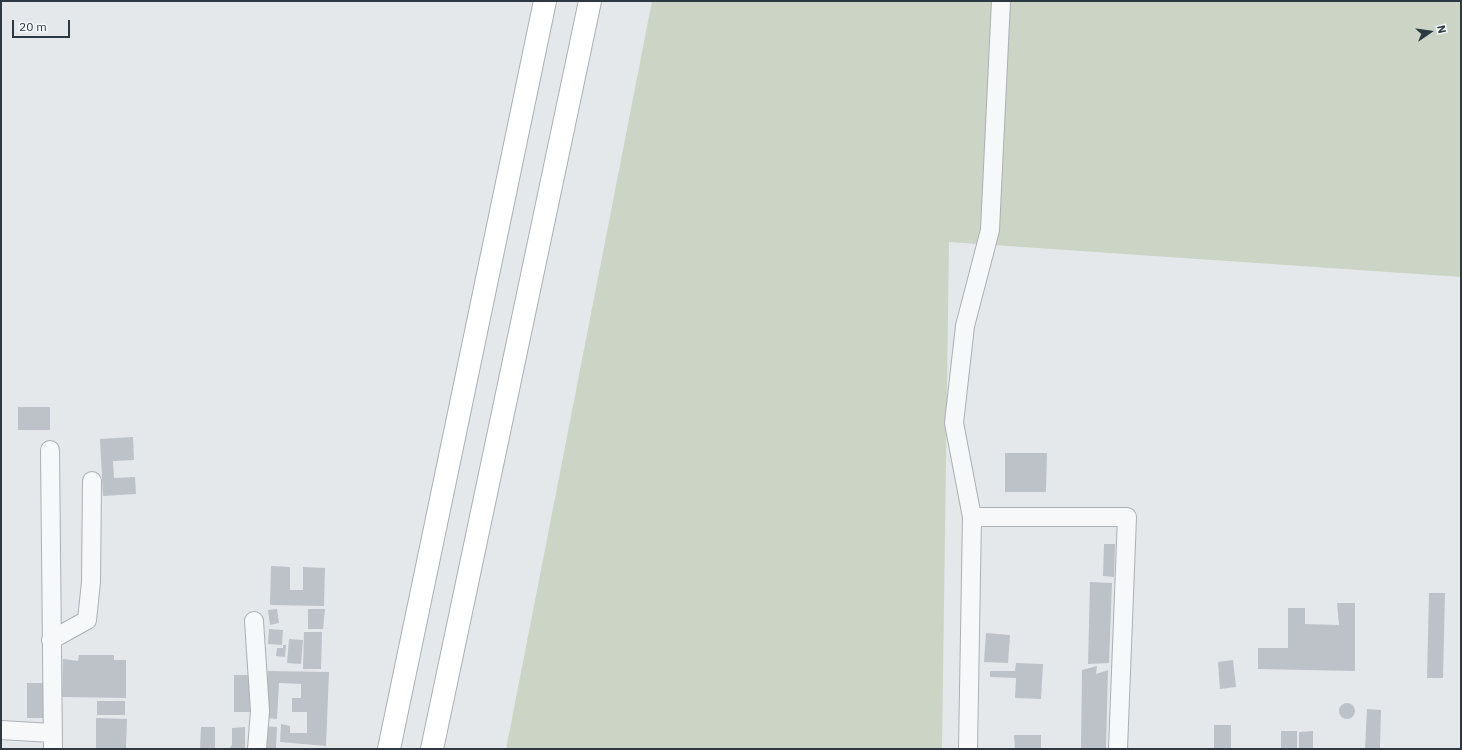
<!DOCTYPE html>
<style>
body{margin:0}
#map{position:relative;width:1462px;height:750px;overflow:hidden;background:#e5e8eb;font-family:"IBM Plex Sans",sans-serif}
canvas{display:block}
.frame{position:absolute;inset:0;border:2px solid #2d3843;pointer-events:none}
.north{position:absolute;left:1410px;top:12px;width:40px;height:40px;-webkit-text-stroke:3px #f4f7f9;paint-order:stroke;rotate:77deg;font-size:11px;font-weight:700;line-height:16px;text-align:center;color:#2d3843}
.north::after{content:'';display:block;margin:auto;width:14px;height:18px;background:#2d3843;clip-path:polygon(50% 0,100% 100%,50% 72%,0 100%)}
.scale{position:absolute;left:12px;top:20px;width:58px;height:18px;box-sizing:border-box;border:2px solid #2d3843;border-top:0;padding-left:5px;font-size:12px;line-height:14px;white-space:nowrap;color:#2d3843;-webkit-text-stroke:3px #f4f7f9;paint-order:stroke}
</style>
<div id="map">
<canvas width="1462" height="750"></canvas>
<div class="frame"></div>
<div class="north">N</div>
<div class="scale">20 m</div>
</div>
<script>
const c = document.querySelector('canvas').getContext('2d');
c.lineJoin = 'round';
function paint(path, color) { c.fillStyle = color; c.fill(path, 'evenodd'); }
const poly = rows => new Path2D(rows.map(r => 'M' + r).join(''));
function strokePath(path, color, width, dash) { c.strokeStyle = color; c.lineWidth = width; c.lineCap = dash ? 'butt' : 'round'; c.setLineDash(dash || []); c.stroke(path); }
const green = poly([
 [652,1,1461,1,1461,277,949,242,942,749,506,749]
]);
const building = poly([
 [18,407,50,407,50,430,18,430],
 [133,437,134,460,113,461,114,478,135,477,136,494,103,496,100,439],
 [1005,453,1047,453,1046,492,1005,492],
 [1104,544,1115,544,1114,577,1103,576],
 [271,566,290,567,290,590,303,590,303,567,325,568,324,606,270,605],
 [1090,582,1112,583,1109,663,1088,664],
 [1429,593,1445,593,1443,678,1427,678],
 [1337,603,1355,603,1355,671,1258,669,1258,648,1288,648,1288,608,1305,608,1305,624,1339,625],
 [277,609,279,623,270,625,268,610],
 [308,609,325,609,323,629,308,629],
 [269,629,283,630,282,645,268,644],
 [304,632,322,632,321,669,303,669],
 [986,633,1010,635,1008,663,984,662],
 [289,639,303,640,301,664,287,663],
 [283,645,286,645,285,657,276,656,277,648,283,648],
 [79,655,114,655,114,660,126,660,126,698,62,697,63,659,78,661],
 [1233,660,1236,687,1220,689,1218,662],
 [1016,663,1043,664,1041,699,1015,698,1016,678,990,677,990,671,1015,671],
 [1097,666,1096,674,1108,670,1106,749,1081,749,1082,670],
 [268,671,329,672,326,746,280,742,281,724,290,726,290,733,307,733,307,712,292,712,292,698,301,698,301,684,279,683,277,719,267,718],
 [234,675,252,675,252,712,234,712],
 [27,683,43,683,43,718,27,718],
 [97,701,125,701,125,715,97,715],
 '1339 711a8 8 0 1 1 16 0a8 8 0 1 1-16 0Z',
 [1367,709,1381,710,1380,749,1365,749],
 [96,718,127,719,126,749,96,749],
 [1214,725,1231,725,1231,749,1214,749],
 [263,726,277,727,276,749,262,749],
 [201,727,215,727,215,749,200,749],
 [245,727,245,749,229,749,232,745,232,728],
 [1281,731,1297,731,1297,749,1281,749],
 [1313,731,1313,749,1299,749,1299,732],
 [1014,735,1041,735,1041,749,1015,749]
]);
const street = poly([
 [50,450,53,749],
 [972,517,1127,517,1118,749],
 [254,621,260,711,257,749],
 [51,640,87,620,91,582,92,481],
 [1,730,52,733],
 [968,749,972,517,954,423,965,326,990,230,1001,1]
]);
const secondary = poly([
 [389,749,545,1],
 [432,749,590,1]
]);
paint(green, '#ccd4c6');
paint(building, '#bcc2c8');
strokePath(street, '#aab0b5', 20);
strokePath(secondary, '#aab0b5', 24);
strokePath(street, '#f7f8fa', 18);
strokePath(secondary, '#fff', 22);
</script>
